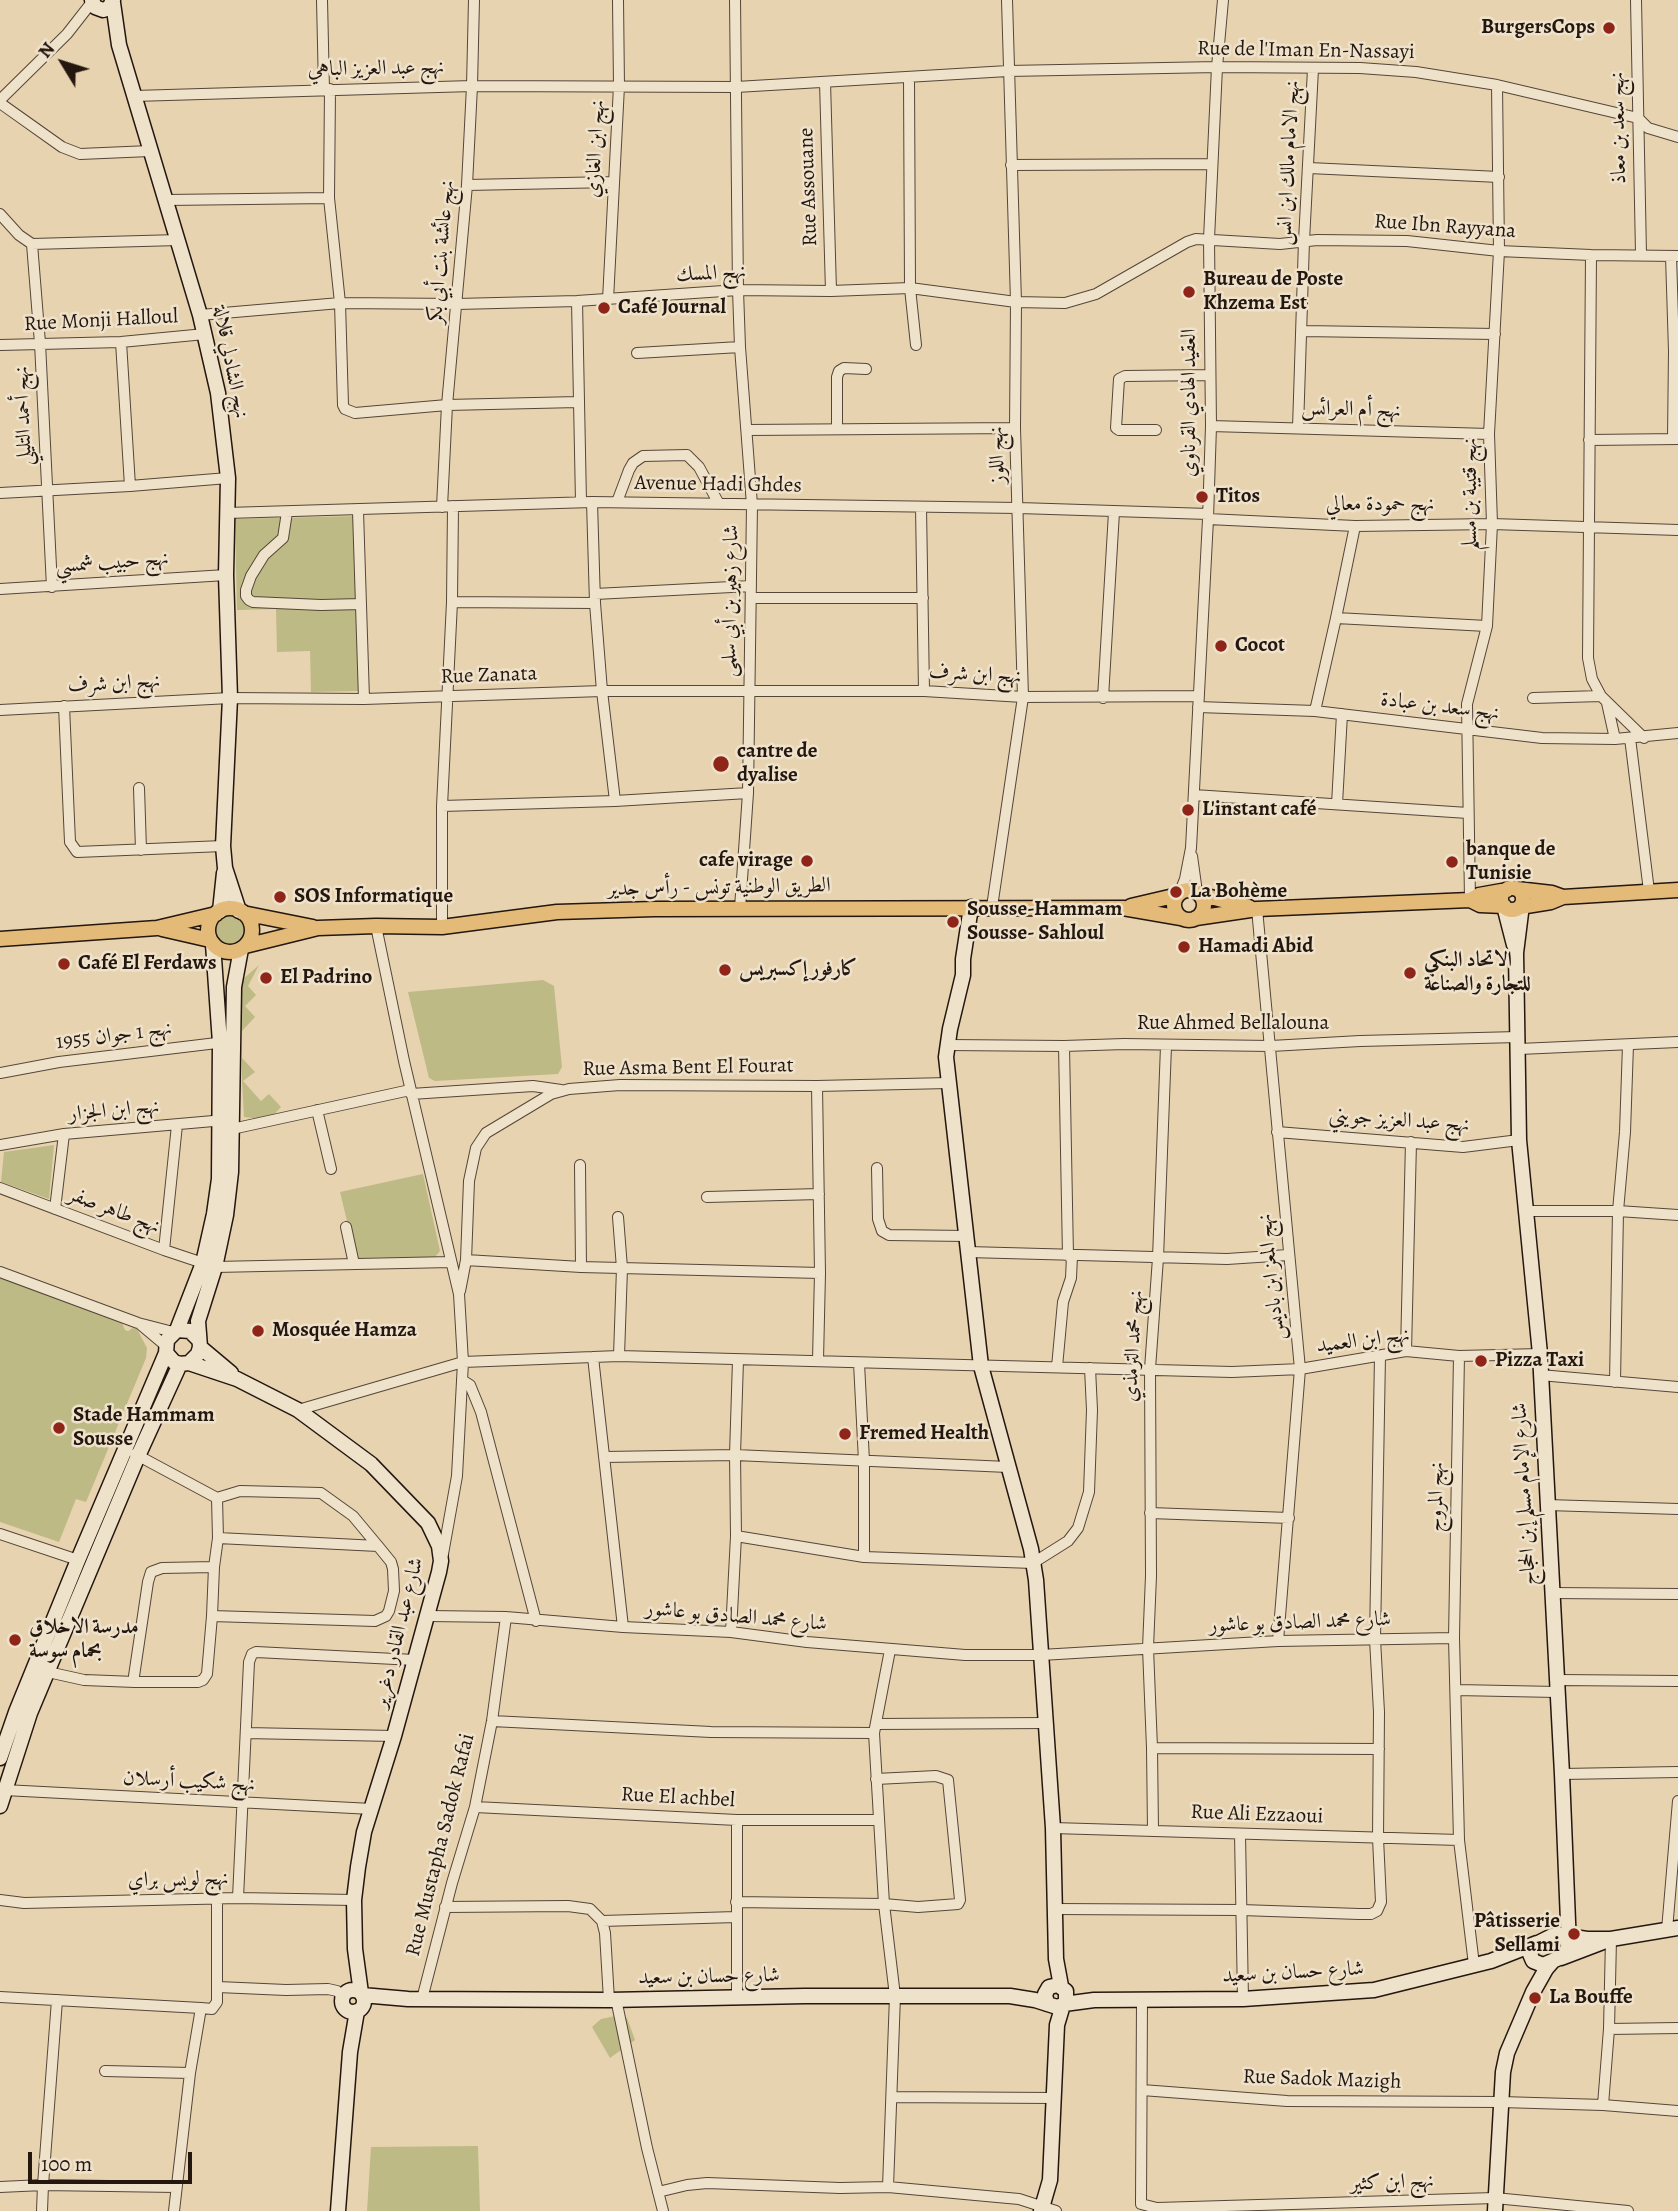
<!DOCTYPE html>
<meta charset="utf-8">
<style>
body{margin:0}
#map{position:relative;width:1678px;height:2211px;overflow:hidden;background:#e7d3af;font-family:Alegreya,serif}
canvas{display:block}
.north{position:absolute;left:28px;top:28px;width:70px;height:70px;-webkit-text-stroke:5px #efe2cb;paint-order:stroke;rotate:308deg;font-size:19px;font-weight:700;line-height:28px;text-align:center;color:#241710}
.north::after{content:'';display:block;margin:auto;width:24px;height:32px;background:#241710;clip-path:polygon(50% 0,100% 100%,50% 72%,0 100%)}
.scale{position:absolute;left:28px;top:2152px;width:164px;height:32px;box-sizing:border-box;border:4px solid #241710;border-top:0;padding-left:9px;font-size:21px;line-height:24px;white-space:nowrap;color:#241710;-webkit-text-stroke:5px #efe2cb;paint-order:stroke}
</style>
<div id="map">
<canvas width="1678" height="2211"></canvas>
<div class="north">N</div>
<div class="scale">100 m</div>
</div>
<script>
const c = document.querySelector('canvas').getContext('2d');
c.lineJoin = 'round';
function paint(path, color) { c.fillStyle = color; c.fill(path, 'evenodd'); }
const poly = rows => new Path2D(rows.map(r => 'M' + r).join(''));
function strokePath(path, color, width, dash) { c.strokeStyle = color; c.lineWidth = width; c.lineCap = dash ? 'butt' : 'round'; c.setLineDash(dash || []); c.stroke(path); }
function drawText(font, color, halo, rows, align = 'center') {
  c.font = font + ' Alegreya,Amiri,serif'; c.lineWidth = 5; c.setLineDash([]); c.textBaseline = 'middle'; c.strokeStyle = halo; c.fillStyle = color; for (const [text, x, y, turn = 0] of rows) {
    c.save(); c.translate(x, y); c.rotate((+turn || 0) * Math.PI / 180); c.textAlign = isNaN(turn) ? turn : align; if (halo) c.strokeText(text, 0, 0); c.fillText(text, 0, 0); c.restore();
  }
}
const green = poly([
 [356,516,360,691,311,692,310,651,277,652,276,609,237,610,235,519],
 '216 930a14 14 0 1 1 28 0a14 14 0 1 1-28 0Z',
 [259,965,248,986,256,995,245,1006,255,1017,242,1031,241,981],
 [543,980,554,986,562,1067,558,1074,435,1081,429,1078,408,992],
 [242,1058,255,1072,243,1081,261,1101,269,1094,281,1107,269,1120,244,1117,242,1081],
 [54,1145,49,1199,1,1182,4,1152],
 [423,1174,440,1251,435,1257,356,1258,340,1192],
 [0,1277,122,1323,125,1330,128,1331,133,1328,137,1329,147,1348,146,1358,86,1502,76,1499,59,1542,0,1522],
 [615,2016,627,2018,635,2040,610,2058,592,2027,601,2019],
 [478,2146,480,2211,367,2211,371,2147]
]);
const street = poly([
 [322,0,324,89],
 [735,0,738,290,740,347,752,505,748,793,740,908],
 [1636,0,1641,254],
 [909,78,910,288,916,345],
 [825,82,831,291],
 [330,89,329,198,340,303,343,405,345,409,355,413,447,405,578,402],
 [134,96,472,86,736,87,1008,71,1217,67,1360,68,1416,72,1497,85,1638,118,1648,128,1678,137],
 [0,100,67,34,92,2],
 [0,103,62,147,80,154,150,151],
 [1011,165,1212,164],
 [1309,168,1499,177],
 [467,185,613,182],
 [166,200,329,198],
 [0,214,19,235,32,244,179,240],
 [32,244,40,343,52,587],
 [1591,255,1588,658,1592,679,1601,696,1644,738],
 [1671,256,1674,351,1673,439],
 [608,300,619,86,618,0],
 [577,301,581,502],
 [200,315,340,303,457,304,577,301,738,290,831,291,910,288,1016,302,1065,303,1096,294,1187,242,1196,239,1280,244,1317,240,1407,241,1499,251,1591,255,1678,256],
 [1303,331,1495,334],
 [121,342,130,486],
 [0,345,121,342,205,334],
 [637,353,740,347],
 [1211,426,1489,434],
 [1298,428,1304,241,1313,69],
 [837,429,837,377,839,371,844,368,866,369],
 [747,430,1015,428],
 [1156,430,1119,430,1116,428,1119,379,1125,376,1210,375],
 [1589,440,1678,439],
 [0,493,130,486,228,478],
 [592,502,595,603,602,691,615,801],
 [617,502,629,470,633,463,643,456,687,455,699,467,719,504],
 [442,507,447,405,467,185,472,86,474,0],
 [921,507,924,691],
 [358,511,364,699],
 [287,512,283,538,264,555,251,576,246,590,246,596,249,600,253,602,321,605,361,604],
 [227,513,592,502,1019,508,1208,514],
 [1208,519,1355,526,1492,524,1678,530],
 [1355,526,1336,618,1487,626],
 [0,589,226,575],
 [595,594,751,586],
 [751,598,923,598],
 [452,602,595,603],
 [1103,698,1114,512],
 [1533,698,1601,696],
 [1607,703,1615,739],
 [64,706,70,842,77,852,223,846],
 [1198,707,1315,711,1542,738,1615,739,1678,733],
 [0,710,230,698,364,699,602,691,924,691,1023,697,1198,696],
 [1315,711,1336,618],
 [1630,738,1649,891],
 [139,788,141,850],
 [1194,795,1468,813],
 [1337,804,1342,714],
 [442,806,615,801,748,793],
 [1192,856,1197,892],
 [1179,894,1185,879,1191,848,1208,519,1211,426,1209,239,1217,67,1223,0],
 [1470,900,1467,704,1487,626,1492,524,1489,434,1499,251,1497,85],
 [992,907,1023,697,1015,428,1016,302,1007,0],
 [1257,909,1300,1369,1278,1641],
 [376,926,404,1061,459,1294,463,1362,457,1476,443,1554],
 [442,927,442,806,452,602,453,506],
 [948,1045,1064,1046,1124,1044,1271,1046,1360,1041,1518,1037],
 [1064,1046,1068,1256],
 [1519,1049,1678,1042],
 [0,1073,59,1062,225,1042],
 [817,1086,820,1273,818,1360],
 [411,1094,533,1086,561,1090],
 [317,1110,331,1169],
 [232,1129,410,1090],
 [1277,1132,1463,1147,1519,1140],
 [0,1145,64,1134,225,1120],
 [580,1165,581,1267],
 [877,1168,878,1219,882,1231,889,1235,966,1236],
 [0,1188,164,1250,215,1267,451,1262],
 [707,1197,819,1194],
 [55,1209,64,1134],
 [1527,1211,1618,1211,1678,1215],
 [618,1217,622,1268,619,1356],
 [346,1227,354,1264],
 [164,1250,177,1125],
 [968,1252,1227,1259,1288,1255],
 [466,1260,581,1267,820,1273],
 [0,1272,138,1323,173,1332],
 [460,1291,466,1260,469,1181,476,1148,486,1133,551,1094,569,1089,620,1085,817,1086,948,1083],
 [141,1325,166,1346],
 [1406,1351,1411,1142],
 [1459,1356,1454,1638,1459,1840,1474,1965],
 [593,1357,623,1627],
 [859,1363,864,1461,864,1557],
 [1057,1367,1063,1302,1071,1278,1072,1256],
 [1540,1375,1678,1387],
 [462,1380,470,1385,481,1412,536,1621],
 [1615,1382,1618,1211,1625,1132,1628,1045],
 [298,1410,463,1362,619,1356,1232,1372,1300,1369,1406,1351,1459,1356,1540,1354],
 [604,1457,735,1455,1008,1467],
 [217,1498,240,1491,321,1493,353,1516,378,1546],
 [1547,1505,1678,1509],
 [1150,1513,1289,1518],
 [0,1534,78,1560],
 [736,1536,735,1455,738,1360],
 [1551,1593,1678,1594],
 [212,1616,375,1621,386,1616,389,1611,394,1591,393,1569,391,1562,378,1546,218,1538],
 [428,1616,506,1617,623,1627,731,1632,807,1642,965,1655,1041,1655,1278,1641,1454,1638],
 [731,1632,736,1536,864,1557,1033,1563,1068,1541,1078,1528,1089,1492,1092,1410,1090,1368],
 [48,1672,84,1680,135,1682,198,1682,203,1680,207,1674,212,1616,214,1567,218,1538,217,1498,135,1454],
 [134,1676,148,1582,151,1572,162,1568,214,1567],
 [1557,1680,1678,1681],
 [1456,1690,1557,1692],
 [492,1721,711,1732,874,1733],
 [876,1724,1046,1723],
 [246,1733,394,1736],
 [1152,1748,1379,1749],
 [1562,1774,1678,1772],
 [4,1790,372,1809],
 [475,1807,737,1820,879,1820],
 [1053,1828,1459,1840],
 [1153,1830,1152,1748,1148,1648,1151,1576,1150,1369,1158,1258,1166,1046],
 [1240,1834,1243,1999],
 [238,1898,249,1662,252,1654,256,1652,415,1660],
 [0,1900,24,1903,238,1898,354,1900],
 [736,1902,884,1904,918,1907,958,1904,960,1900,948,1780,936,1776,876,1779],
 [445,1907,568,1906,590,1909,602,1921,605,1933,609,2000],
 [1055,1909,1241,1910,1359,1914,1371,1914,1377,1911,1381,1902,1378,1838,1379,1712,1375,1639,1380,1356],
 [602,1921,736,1917],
 [1667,1930,1678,1801],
 [218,1987,286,1990,328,1989,337,1991,343,1997],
 [0,1997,201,2008,190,2073,174,2211],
 [737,1998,737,1820],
 [422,1999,452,1883,475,1807,492,1721,506,1617],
 [616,1999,647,2148,663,2211],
 [1142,1999,1141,2204,1157,2208,1495,2198,1628,2211],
 [201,2008,212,2009,217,2002,217,1899],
 [1609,2029,1678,2028],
 [105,2071,190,2073],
 [1142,2090,1287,2101,1501,2102,1603,2105,1678,2111],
 [892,2097,1053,2098],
 [1603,2105,1609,2029,1611,1939],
 [0,2187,43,2185,176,2187],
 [888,2187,895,1996,884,1904,874,1733,890,1650],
 [658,2192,687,2185,707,2183,840,2188,888,2187,1019,2199,1056,2211],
 [42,2211,43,2185,57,2000]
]);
const secondary = poly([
 [92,0,95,7,103,10,109,8,113,0],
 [113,3,119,45,200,315,218,393,228,478,226,575,230,698,223,846,225,868,239,911],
 [1522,905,1516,953,1519,1140,1540,1354,1562,1774,1569,1946],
 [1504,906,1514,945],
 [971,907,963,959,963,975,950,1029,946,1057,981,1366,1031,1549,1036,1580,1053,1828,1056,1959,1061,1986],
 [220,911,224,873],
 [177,1330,203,1263,214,1214,219,1179,220,1043,213,944],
 [199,1340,190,1331,177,1330,167,1340,166,1353,174,1362,180,1364,189,1363,198,1354,200,1347,198,1321,215,1267,226,1215,231,1172,234,987,241,949],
 [200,1347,231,1373],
 [189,1363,237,1379,298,1410,371,1464,428,1523,439,1546,441,1561,439,1572,394,1736,364,1832,358,1867,354,1900,355,1949,361,1993],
 [0,1758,16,1712,78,1560,166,1353],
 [0,1806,30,1713,138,1456,180,1364],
 [1560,1935,1587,1939,1611,1939,1678,1928],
 [1560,1935,1566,1939,1569,1946,1564,1956,1543,1965,1533,1961,1530,1954,1534,1945,1552,1936,1560,1935],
 [1561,1958,1603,1942],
 '342 2001a11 11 0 1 1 22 0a11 11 0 1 1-22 0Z',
 [362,1995,408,1999,609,2000,805,1996,1010,1996,1035,2000,1057,2007,1063,2005,1066,2001,1066,1991,1058,1985,1049,1987,1045,1994,1047,2004],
 [1064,2004,1094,2000,1243,1999,1374,1990,1491,1961,1537,1943],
 [338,2211,350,2052,357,2011],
 [1041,2211,1050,2180,1057,2025,1063,2005],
 [1495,2211,1503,2072,1507,2053,1533,1992,1546,1969,1553,1961]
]);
const primary = poly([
 '1501 899a11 11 0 1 1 22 0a11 11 0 1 1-22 0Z',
 [1517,889,1552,893,1563,897],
 '1174 905a15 15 0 1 1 30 0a15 15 0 1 1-30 0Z',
 [1199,894,1249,907],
 [1470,900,1480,905,1504,906],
 [1131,906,1178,895],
 [1520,907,1551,902,1563,897,1678,890],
 '208 930a22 22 0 1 1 44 0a22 22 0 1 1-44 0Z',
 [243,913,313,927],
 [1196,918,1257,909,1470,900,1479,895,1507,890],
 [162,929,210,940],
 [0,939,157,928,216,914],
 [245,946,318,928,376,926,442,927,557,912,654,909,1123,908,1181,918]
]);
const markers = [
 [1609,28,7,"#8f2418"],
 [1189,292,7,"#8f2418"],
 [604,308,7,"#8f2418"],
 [1202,497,7,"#8f2418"],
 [1221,646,7,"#8f2418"],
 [721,764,9,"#8f2418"],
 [1188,810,7,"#8f2418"],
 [807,861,7,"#8f2418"],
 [1452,862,7,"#8f2418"],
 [1176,892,7,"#8f2418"],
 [280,897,7,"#8f2418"],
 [953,922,7,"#8f2418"],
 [1184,947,7,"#8f2418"],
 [64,964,7,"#8f2418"],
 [725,970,7,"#8f2418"],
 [1410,973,7,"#8f2418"],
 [266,978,7,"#8f2418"],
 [258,1331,7,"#8f2418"],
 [1481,1361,7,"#8f2418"],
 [59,1428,7,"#8f2418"],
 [845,1434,7,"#8f2418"],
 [15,1640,7,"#8f2418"],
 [1574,1934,7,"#8f2418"],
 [1535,1998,7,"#8f2418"]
];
const poiNames = [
 ["BurgersCops",1595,28,"right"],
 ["Bureau de Poste",1203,280],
 ["Khzema Est",1203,304],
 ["Café Journal",618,308],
 ["Titos",1216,497],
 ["Cocot",1235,646],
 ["cantre de",737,752],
 ["dyalise",737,776],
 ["L'instant café",1202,810],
 ["banque de",1466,850],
 ["Tunisie",1466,874],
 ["cafe virage",793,861,"right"],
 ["La Bohème",1190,892],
 ["SOS Informatique",294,897],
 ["Sousse-Hammam",967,910],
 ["Sousse- Sahloul",967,934],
 ["Hamadi Abid",1198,947],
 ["الاتحاد البنكي",1424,961],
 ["للتجارة والصناعة",1424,985],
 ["Café El Ferdaws",78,964],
 ["كارفور إكسبريس",739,970],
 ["El Padrino",280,978],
 ["Mosquée Hamza",272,1331],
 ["Pizza Taxi",1495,1361],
 ["Stade Hammam",73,1416],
 ["Sousse",73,1440],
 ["Fremed Health",859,1434],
 ["مدرسة الاخلاق",29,1628],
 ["بحمام سوسة",29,1652],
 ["Pâtisserie",1560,1922,"right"],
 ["Sellami",1560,1946,"right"],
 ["La Bouffe",1549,1998]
];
const streetNames = [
 ["Rue de l'Iman En-Nassayi",1306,51,1],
 ["نهج عبد العزيز الباهي",376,69,-1],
 ["نهج سعد بن معاذ",1619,128,-91],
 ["نهج ابن الغازي",596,149,-87],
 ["نهج الامام مالك ابن انس",1289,163,-87],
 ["Rue Assouane",809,187,-92],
 ["Rue Ibn Rayyana",1445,227,4],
 ["نهج عائشة بنت أبي بكر",442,252,-85],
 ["نهج المسك",711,274,-3],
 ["Rue Monji Halloul",101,321,-3],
 ["نهج الشادلي قلالة",230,362,79],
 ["العقيد الهادي القرناوي",1190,403,-90],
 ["نهج أم العرائس",1351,410,2],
 ["نهج أحمد التليلي",24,416,-92],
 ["نهج اللوز",998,455,-92],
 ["Avenue Hadi Ghdes",718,485,1],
 ["نهج قتيبة بن مسلم",1471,494,-90],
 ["نهج حمودة معالي",1380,505],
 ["نهج حبيب شمسي",112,563,-4],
 ["شارع زهير بن أبي سلمى",731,601,-89],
 ["نهج ابن شرف",975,675,3],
 ["Rue Zanata",489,676,-2],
 ["نهج ابن شرف",114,684,-3],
 ["نهج سعد بن عبادة",1440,707,7],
 ["الطريق الوطنية تونس - رأس جدير",719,888,-1],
 ["Rue Ahmed Bellalouna",1233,1024],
 ["نهج 1 جوان 1955",114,1036,-7],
 ["Rue Asma Bent El Fourat",688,1068,-1],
 ["نهج ابن الجزار",114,1111,-5],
 ["نهج عبد العزيز جويني",1399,1121,4],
 ["نهج طاهر صفر",114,1211,21],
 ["نهج المعز ابن باديس",1272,1277,-96],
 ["نهج ابن العميد",1363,1341,-7],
 ["نهج محمد الترمذي",1134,1346,-87],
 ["شارع اﻹمام مسلم إبن الحجاج",1525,1494,-93],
 ["نهج المروج",1437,1497,-89],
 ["شارع محمد الصادق بو عاشور",736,1617,5],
 ["شارع محمد الصادق بو عاشور",1300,1623,-2],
 ["شارع عبد القادر دغرير",399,1633,-76],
 ["نهج شكيب أرسلان",189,1782,3],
 ["Rue El achbel",678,1798,3],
 ["Rue Ali Ezzaoui",1257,1815,2],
 ["Rue Mustapha Sadok Rafai",441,1845,-76],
 ["نهج لويس براي",178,1880,-1],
 ["شارع حسان بن سعيد",1293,1973,-3],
 ["شارع حسان بن سعيد",709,1977,-1],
 ["Rue Sadok Mazigh",1322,2080,2],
 ["نهج ابن كثير",1392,2183,-2]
];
paint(green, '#bdba86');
strokePath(street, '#554638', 12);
strokePath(secondary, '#241710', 17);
strokePath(primary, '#241710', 17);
strokePath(street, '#efe2cb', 10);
strokePath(secondary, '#efe2cb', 14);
strokePath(primary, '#e4ba78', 14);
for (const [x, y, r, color] of markers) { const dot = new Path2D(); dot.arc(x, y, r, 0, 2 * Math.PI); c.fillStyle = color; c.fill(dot); strokePath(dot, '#efe2cb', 2.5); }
drawText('bold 21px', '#241710', '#efe2cb', poiNames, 'left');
drawText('21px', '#241710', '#efe2cb', streetNames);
</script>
